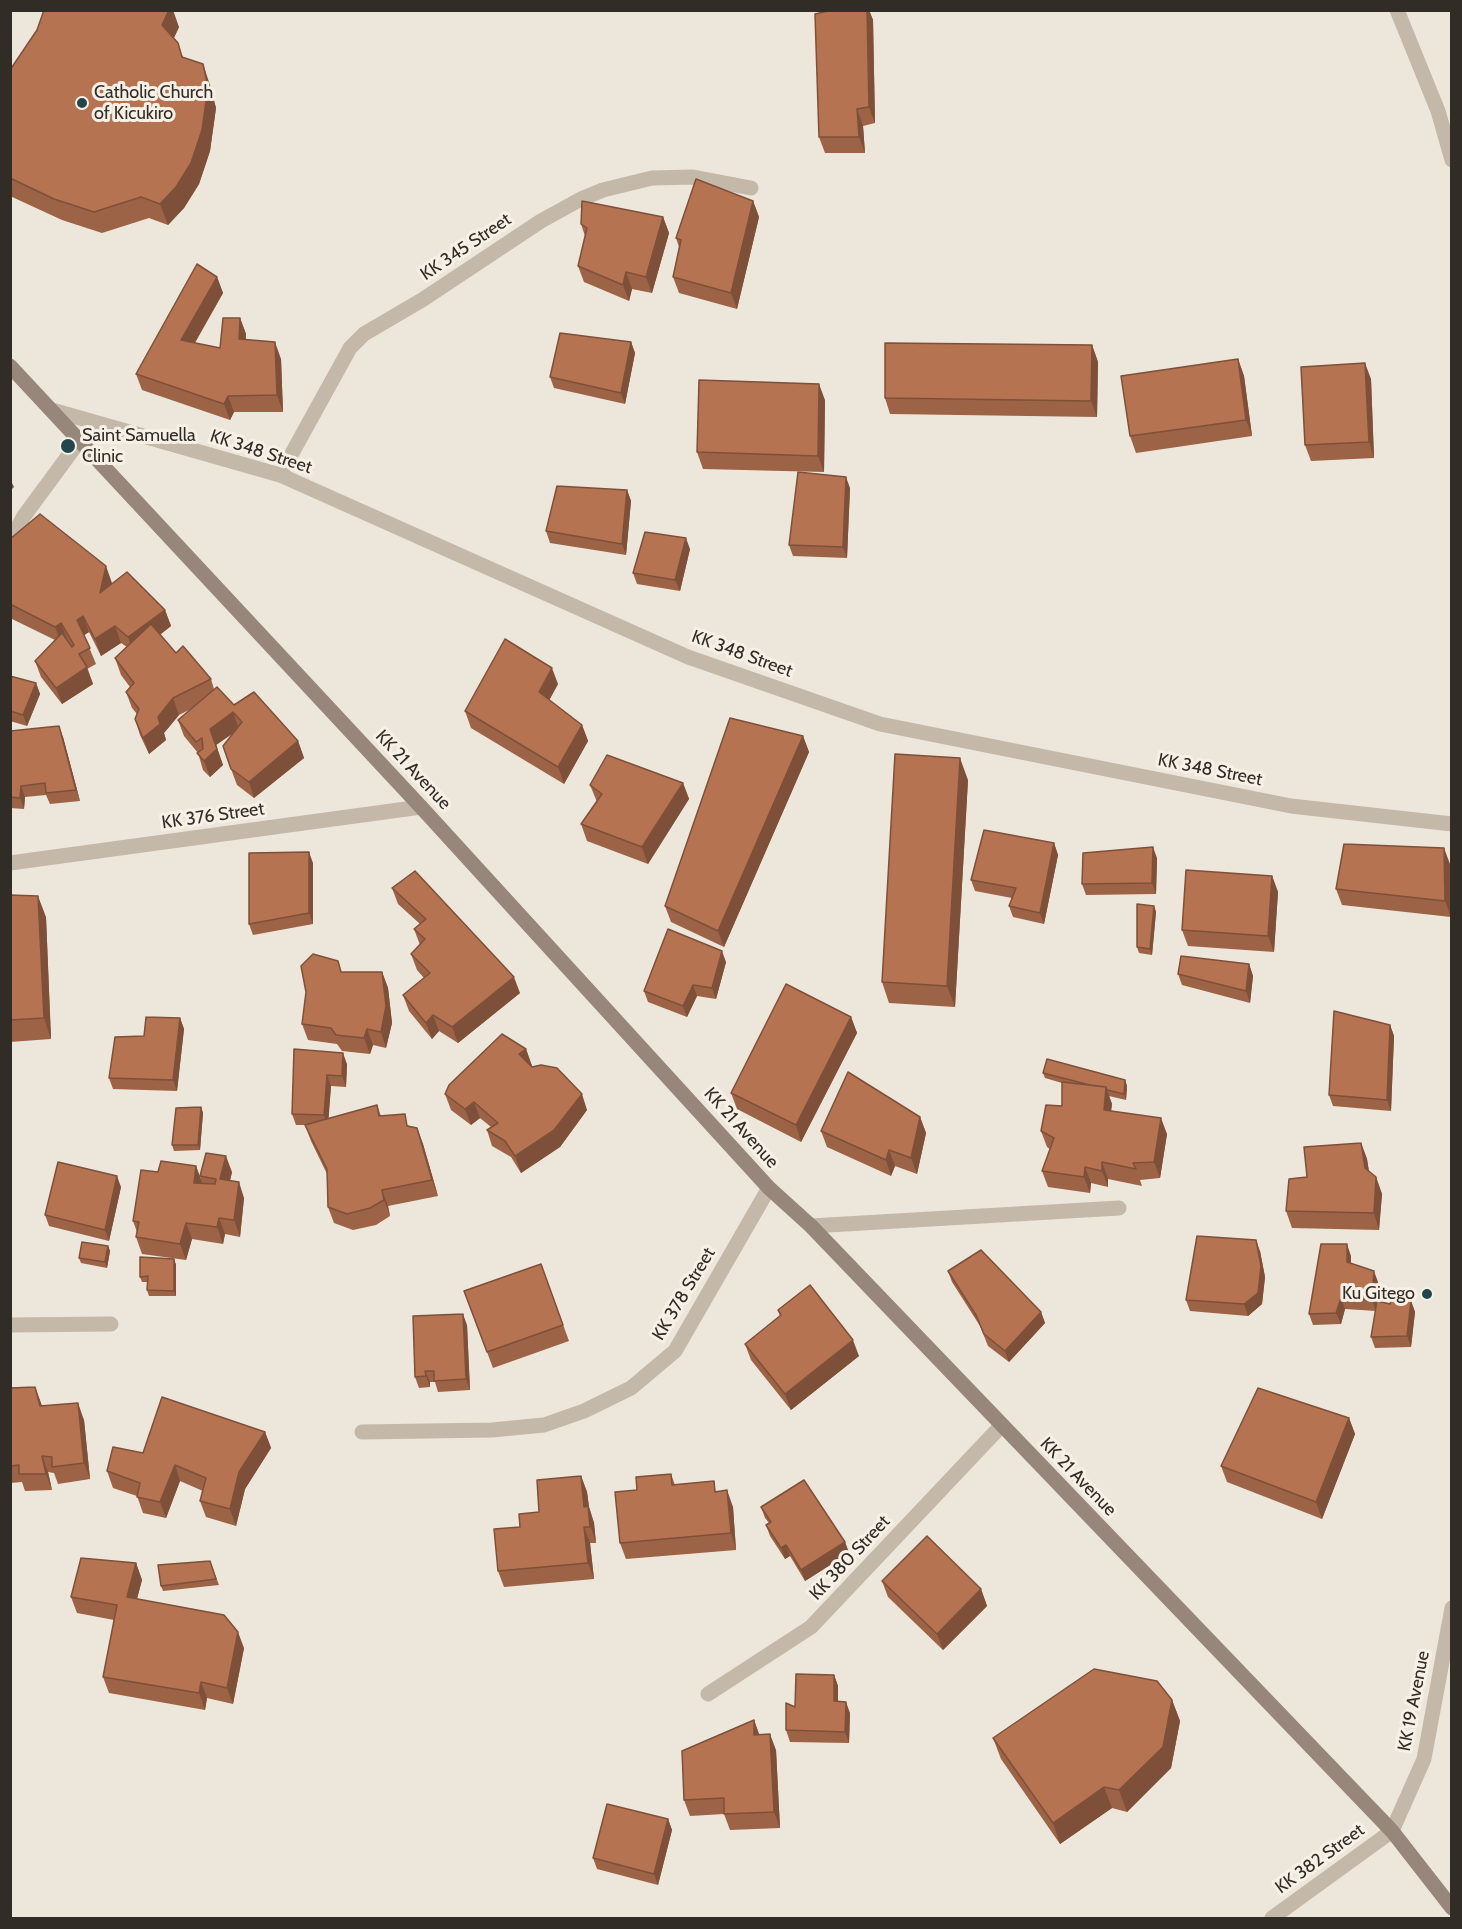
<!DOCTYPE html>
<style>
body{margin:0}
#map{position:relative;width:1462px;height:1929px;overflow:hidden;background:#ede6db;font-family:Cabin,sans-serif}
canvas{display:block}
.frame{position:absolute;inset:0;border:12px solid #322c27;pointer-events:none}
</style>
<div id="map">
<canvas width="1462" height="1929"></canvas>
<div class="frame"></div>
</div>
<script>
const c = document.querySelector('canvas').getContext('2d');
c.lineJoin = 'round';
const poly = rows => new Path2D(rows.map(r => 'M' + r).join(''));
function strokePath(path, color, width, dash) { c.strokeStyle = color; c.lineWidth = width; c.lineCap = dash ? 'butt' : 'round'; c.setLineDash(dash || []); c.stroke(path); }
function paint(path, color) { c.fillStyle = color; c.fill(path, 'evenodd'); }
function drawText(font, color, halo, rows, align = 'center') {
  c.font = font + ' Cabin,sans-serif'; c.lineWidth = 6; c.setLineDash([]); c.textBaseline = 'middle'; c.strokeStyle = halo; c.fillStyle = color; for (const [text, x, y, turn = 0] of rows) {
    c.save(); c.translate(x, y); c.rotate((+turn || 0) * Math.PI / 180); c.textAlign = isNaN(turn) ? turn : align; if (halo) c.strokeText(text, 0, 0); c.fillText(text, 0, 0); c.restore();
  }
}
const minor = poly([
 [52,410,280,475,688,657,880,724,1291,806,1452,824],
 [280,475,350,348,364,334,422,300,541,221,581,199,603,190,652,178,693,177,751,188],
 [10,541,24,516,80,440],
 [10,863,421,807],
 [811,1226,1119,1208],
 [10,1325,111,1324],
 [362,1432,492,1430,544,1425,584,1411,631,1388,675,1351,769,1188],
 [708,1694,811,1627,1001,1426],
 [1272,1918,1392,1831]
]);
const tertiary = poly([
 [1397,10,1438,111,1452,160],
 [1392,1831,1424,1759,1452,1608]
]);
const secondary = poly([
 [10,366,421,807,769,1188,811,1226,1392,1831,1452,1908]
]);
const wall = poly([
 [832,10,869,10,873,20,875,123,863,126,865,153,825,153,819,137],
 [179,27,174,38,183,57,210,85,216,108,210,151,199,184,184,208,168,225,149,218,102,233,62,220,10,196,10,70],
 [753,201,759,217,737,309,679,293,673,277,679,247,676,238],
 [663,217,669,233,652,293,632,289,629,301,584,282,578,266,585,236,581,224],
 [217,277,223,293,195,343,220,348,240,318,246,334,246,340,281,359,283,412,234,412,230,420,142,390,136,374],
 [631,342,635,353,625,404,554,388,550,377],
 [1092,345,1098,362,1097,417,890,414,885,398],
 [1238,359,1244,376,1252,436,1136,453,1130,436],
 [1371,379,1374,458,1311,461,1305,445],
 [825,400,824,472,703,469,697,452],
 [850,488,847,558,793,556,789,545],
 [627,490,631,501,626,555,550,543,546,531],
 [10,539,112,583,111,585,165,610,171,626,160,635,176,653,211,679,214,689,234,705,298,741,304,758,254,798,237,785,231,769,235,732,216,745,223,765,210,777,203,770,198,753,184,736,178,720,191,709,179,715,164,733,166,740,149,754,140,735,135,719,137,714,132,708,126,692,130,687,121,675,115,658,127,647,121,643,101,656,89,632,84,635,96,664,87,669,93,684,62,704,41,677,35,661,55,640,10,618],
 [690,549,680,591,637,584,633,573],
 [10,676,36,683,40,694,27,726,10,721],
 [558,684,549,700,582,725,588,741,564,784,471,728,465,711],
 [10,731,63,737,80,801,50,804,46,795,25,797,24,809,10,808],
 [803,736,809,752,724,947,671,922,665,906],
 [968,780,955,1007,889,1003,882,982],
 [683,783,689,799,648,864,587,841,581,824,597,802,590,785],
 [1054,843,1058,855,1044,924,1013,917,1009,906,1012,898,975,891,971,880],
 [1157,858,1156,894,1086,895,1082,884],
 [313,863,313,924,253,935,249,924],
 [1450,864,1451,917,1342,905,1336,889],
 [1272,876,1278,892,1274,952,1188,946,1182,930],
 [392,888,520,993,458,1043,439,1031,432,1039,409,1011,403,995,424,978,417,970,411,954,420,945,414,929,420,924,398,904],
 [10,895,46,917,51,1039,10,1042],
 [1154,906,1156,912,1152,955,1139,953,1137,947],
 [726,962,716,999,697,996,687,1017,648,1002,644,991],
 [1249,964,1253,976,1250,1003,1182,985,1178,974],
 [342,972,382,972,388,988,392,1023,386,1048,373,1045,370,1054,342,1051,337,1044,308,1040,302,1024],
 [851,1017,857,1033,801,1142,737,1109,731,1093],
 [180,1018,184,1029,177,1091,113,1089,109,1078,144,1036],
 [1390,1025,1394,1036,1391,1111,1333,1106,1329,1095],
 [294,1049,347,1064,346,1087,331,1086,328,1119,377,1105,381,1116,410,1126,417,1128,423,1144,438,1196,388,1206,390,1216,376,1225,353,1230,334,1223,328,1207,327,1174,311,1141,305,1125,296,1125,292,1114],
 [526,1049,532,1066,531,1066,587,1110,560,1147,521,1173,511,1157,492,1146,487,1130,491,1127,480,1118,471,1125,451,1110,445,1094],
 [1043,1073,1125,1080,1127,1086,1126,1100,1109,1096,1112,1104,1111,1111,1167,1134,1160,1178,1140,1180,1142,1186,1108,1179,1108,1187,1091,1183,1090,1193,1048,1187,1042,1171,1050,1149,1047,1147,1041,1131,1062,1106,1062,1083,1045,1078],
 [201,1107,203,1113,200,1150,174,1151,172,1145],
 [920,1117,926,1133,917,1174,895,1166,891,1176,827,1147,821,1131],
 [1361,1143,1367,1159,1369,1172,1376,1177,1382,1194,1379,1230,1292,1228,1286,1211,1307,1177],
 [196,1166,202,1183,200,1176,232,1172,230,1181,244,1198,240,1237,225,1234,223,1244,192,1239,186,1260,142,1254,136,1237,137,1232,133,1221,158,1172],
 [121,1187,109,1241,49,1226,45,1215],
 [108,1246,110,1251,107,1268,81,1263,79,1258],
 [1260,1251,1265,1277,1262,1304,1248,1316,1190,1311,1186,1300],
 [1351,1256,1351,1264,1378,1282,1376,1311,1345,1309,1341,1324,1313,1325,1309,1314],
 [174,1259,176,1265,176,1296,149,1296,147,1290,148,1282,142,1282,140,1277],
 [541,1264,569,1341,493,1368,464,1291],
 [948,1271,1041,1312,1045,1323,1009,1362,988,1346,980,1326,952,1282],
 [1411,1301,1415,1312,1411,1347,1375,1348,1371,1337,1390,1304],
 [778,1310,859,1356,791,1410,751,1360,745,1344,780,1316],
 [467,1325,470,1390,438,1392,435,1382,430,1382,430,1387,419,1388,415,1377],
 [35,1387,42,1406,84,1420,90,1479,58,1484,54,1473,48,1472,52,1490,25,1491,22,1482,10,1483,10,1388],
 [1349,1418,1355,1434,1322,1519,1227,1482,1221,1466],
 [265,1432,271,1448,245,1489,236,1526,206,1517,200,1501,203,1491,180,1481,166,1518,143,1513,137,1496,113,1488,107,1471,143,1453],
 [671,1474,675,1485,718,1491,733,1507,736,1550,626,1559,620,1543,637,1490],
 [581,1476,587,1492,589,1507,594,1523,596,1543,590,1543,594,1579,504,1587,498,1571,539,1512],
 [761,1507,845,1542,849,1553,805,1581,790,1556,785,1559,770,1536,766,1525,769,1523,765,1518],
 [210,1561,219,1585,163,1591,161,1586],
 [136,1563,142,1580,137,1599,244,1648,233,1704,207,1698,205,1710,109,1693,103,1677,114,1620,77,1613,71,1597],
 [882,1581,981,1589,987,1606,943,1650,888,1597],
 [834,1675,838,1686,838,1702,850,1713,849,1743,790,1742,786,1730,795,1707],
 [1172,1700,1180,1721,1171,1768,1127,1812,1112,1808,1060,1844,1001,1759,993,1738],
 [754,1720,759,1734,776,1750,780,1828,730,1830,724,1814,690,1816,684,1800],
 [668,1819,672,1830,658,1885,597,1869,593,1858]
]);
const shadedWall = poly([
 [169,10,173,10,179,27,170,46,162,25],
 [867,10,869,10,873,20,875,123,869,107],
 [203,64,210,85,216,108,210,151,199,184,184,208,168,225,160,204],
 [857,109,863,126,865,153,859,137],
 [753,201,759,217,737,309,731,293],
 [663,217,669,233,652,293,646,277],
 [626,272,632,289,629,301,623,285],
 [217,277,223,293,187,356,181,340],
 [240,318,246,334,245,355,239,339],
 [275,342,281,359,283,412,277,395],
 [631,342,635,353,625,404,621,393],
 [1092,345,1098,362,1097,417,1091,401],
 [1238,359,1244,376,1252,436,1246,420],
 [1365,363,1371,379,1374,458,1369,442],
 [819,384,825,400,824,472,818,456],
 [228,396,234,412,230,420,224,404],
 [846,477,850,488,847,558,843,547],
 [10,479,14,487,10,491],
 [627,490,631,501,626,555,622,544],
 [686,538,690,549,680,591,675,580],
 [106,566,112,583,106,610,100,593],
 [165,610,171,626,134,654,128,637],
 [83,616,89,632,83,636,77,620],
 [61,623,67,639,61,643,55,627],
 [115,626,121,643,101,656,95,639],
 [87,667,93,684,62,704,56,688],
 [552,668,558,684,545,708,539,692],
 [36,683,40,694,27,726,23,715],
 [173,698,179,715,164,733,166,740,149,754,143,738,158,717],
 [233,712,239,729,216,745,223,765,210,777,204,761,210,729],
 [582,725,588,741,564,784,558,767],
 [59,726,63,737,80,801,76,790],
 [803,736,809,752,724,947,718,931],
 [298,741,304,758,254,798,249,782],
 [960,758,968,780,955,1007,947,986],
 [683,783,689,799,648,864,642,847],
 [21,786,25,797,24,809,20,798],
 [1054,843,1058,855,1044,924,1040,913],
 [1153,847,1157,858,1156,894,1152,883],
 [1444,848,1450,864,1451,917,1445,901],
 [309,852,313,863,313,924,309,913],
 [1272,876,1278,892,1274,952,1268,936],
 [38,896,46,917,51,1039,44,1018],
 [1154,906,1156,912,1152,955,1150,949],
 [722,951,726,962,716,999,712,988],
 [1249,964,1253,976,1250,1003,1246,991],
 [382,972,388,988,392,1023,386,1048,381,1032],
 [514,977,520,993,458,1043,452,1027],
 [693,985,697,996,687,1017,683,1006],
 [433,1015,439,1031,432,1039,426,1023],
 [851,1017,857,1033,801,1142,796,1125],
 [180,1018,184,1029,177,1091,173,1080],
 [1390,1025,1394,1036,1391,1111,1387,1100],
 [367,1029,373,1045,370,1054,364,1038],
 [526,1049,532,1066,525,1071,519,1054],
 [343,1053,347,1064,346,1087,342,1076],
 [327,1075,331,1086,328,1127,324,1115],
 [1125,1080,1127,1086,1126,1100,1124,1094],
 [1106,1087,1112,1104,1109,1126,1104,1110],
 [582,1094,587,1110,560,1147,521,1173,515,1156],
 [474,1102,480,1118,471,1125,465,1109],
 [201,1107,203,1113,200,1150,198,1145],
 [920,1117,926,1133,917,1174,911,1158],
 [1161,1118,1167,1134,1160,1178,1154,1162],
 [417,1128,423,1144,438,1196,432,1180],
 [1361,1143,1367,1159,1371,1185,1365,1168],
 [889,1150,895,1166,891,1176,886,1160],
 [226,1156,232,1172,226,1196,220,1179],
 [1102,1162,1108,1179,1108,1187,1102,1171],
 [196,1166,202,1182,200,1199,194,1183],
 [1085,1167,1091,1183,1090,1193,1084,1177],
 [117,1176,121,1187,109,1241,105,1230],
 [1376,1177,1382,1194,1379,1230,1374,1213],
 [239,1182,244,1198,240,1237,234,1220],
 [382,1190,388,1206,390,1216,384,1200],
 [219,1218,225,1234,223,1244,217,1227],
 [186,1223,192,1239,186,1260,180,1244],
 [1256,1240,1260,1251,1265,1277,1262,1304,1248,1316,1244,1304],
 [1347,1244,1351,1256,1351,1273,1347,1262],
 [108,1246,110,1251,107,1268,105,1262],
 [174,1259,176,1265,176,1296,174,1291],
 [1374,1271,1378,1282,1376,1311,1372,1300],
 [1341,1298,1345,1309,1341,1324,1336,1313],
 [1411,1301,1415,1312,1411,1347,1407,1336],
 [1041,1312,1045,1323,1009,1362,1005,1351],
 [463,1314,467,1325,470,1390,466,1379],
 [853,1340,859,1356,791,1410,785,1394],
 [425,1371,430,1382,430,1387,426,1376],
 [35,1387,41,1403,46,1423,40,1406],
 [78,1403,84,1420,90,1479,84,1463],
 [1349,1418,1355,1434,1322,1519,1316,1502],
 [265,1432,271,1448,245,1489,236,1526,230,1509,239,1472],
 [42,1456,48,1472,52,1490,46,1474],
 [175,1465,180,1481,166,1518,160,1502],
 [581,1476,587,1492,589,1507,594,1523,596,1543,584,1507],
 [727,1490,733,1507,736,1550,731,1533],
 [584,1527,590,1543,594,1579,588,1563],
 [845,1542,849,1553,805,1581,801,1570],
 [786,1545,790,1556,785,1559,781,1548],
 [136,1563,142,1580,133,1613,127,1597],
 [981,1589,987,1606,943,1650,937,1634],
 [238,1632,244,1648,233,1704,227,1688],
 [834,1675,838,1686,838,1713,834,1701],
 [201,1682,207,1698,205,1710,199,1693],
 [1172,1700,1180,1721,1171,1768,1127,1812,1119,1790],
 [846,1702,850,1713,849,1743,845,1732],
 [754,1720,760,1737,754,1735],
 [770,1734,776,1750,780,1828,774,1812],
 [1104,1787,1112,1808,1060,1844,1053,1823],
 [668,1819,672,1830,658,1885,654,1874]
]);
const building = poly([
 [44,10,169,10,162,25,178,43,182,57,203,64,208,87,202,130,191,163,176,187,160,204,141,197,94,212,54,199,10,178,10,70,37,30,44,10],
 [832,10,867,10,869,107,857,109,859,137,819,137,815,14,832,10],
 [696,179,753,201,731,293,673,277,681,240,676,238,696,179],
 [582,201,663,217,646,277,626,272,623,285,578,266,587,228,581,224,582,201],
 [197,264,217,277,181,340,220,348,223,318,240,318,239,339,275,342,277,395,228,396,224,404,136,374,197,264],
 [560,333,631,342,621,393,550,377,560,333],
 [885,343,1092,345,1091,401,885,398,885,343],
 [1238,359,1246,420,1130,436,1121,376,1238,359],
 [1365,363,1369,442,1305,445,1301,367,1365,363],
 [699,380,819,384,818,456,697,452,699,380],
 [798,472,846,477,843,547,789,545,798,472],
 [557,486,627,490,622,544,546,531,557,486],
 [40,514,106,566,100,593,127,572,165,610,128,637,115,626,95,639,83,616,77,620,90,648,79,654,87,667,56,688,35,661,62,633,72,647,74,645,61,623,55,627,10,604,10,539,40,514],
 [645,532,686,538,675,580,633,573,645,532],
 [151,624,176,653,183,646,211,679,173,698,158,717,160,724,143,738,135,719,139,709,126,692,134,683,115,658,151,624],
 [505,639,552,668,539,692,582,725,558,767,465,711,505,639],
 [10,676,36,683,23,715,10,711,10,676],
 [217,687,234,705,254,692,298,741,249,782,231,769,223,746,242,722,233,712,210,729,217,749,204,761,197,753,203,749,202,738,196,742,178,720,217,687],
 [730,718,803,736,718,931,665,906,730,718],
 [59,726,76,790,46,793,45,783,21,786,20,798,10,797,10,731,59,726],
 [895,754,960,758,947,986,882,982,895,754],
 [607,755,683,783,642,847,581,824,602,794,590,785,607,755],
 [984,830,1054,843,1040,913,1009,906,1016,888,971,880,984,830],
 [1344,844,1444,848,1445,901,1336,889,1344,844],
 [1153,847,1152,883,1082,884,1083,853,1153,847],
 [309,852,309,913,249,924,249,853,309,852],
 [1186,870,1272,876,1268,936,1182,930,1186,870],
 [415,871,514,977,452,1027,433,1015,426,1023,403,995,430,973,411,954,425,939,414,929,426,919,392,888,415,871],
 [10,895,38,896,44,1018,10,1020,10,895],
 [1137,904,1154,906,1150,949,1137,947,1137,904],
 [668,929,722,951,712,988,693,985,683,1006,644,991,668,929],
 [313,954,338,961,341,972,382,972,386,1006,381,1032,367,1029,364,1038,336,1035,331,1028,302,1024,306,992,301,966,313,954],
 [1181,956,1249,964,1246,991,1178,974,1181,956],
 [786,984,851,1017,796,1125,731,1093,786,984],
 [1334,1011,1390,1025,1387,1100,1329,1095,1334,1011],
 [146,1017,180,1018,173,1080,109,1078,115,1037,144,1036,146,1017],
 [502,1034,526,1049,519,1054,532,1067,541,1065,557,1068,582,1094,554,1130,515,1156,505,1141,487,1130,498,1123,474,1102,465,1109,445,1094,449,1085,502,1034],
 [294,1049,343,1053,342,1076,327,1075,324,1115,292,1114,294,1049],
 [1047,1059,1125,1080,1124,1094,1107,1090,1106,1087,1090,1085,1043,1073,1047,1059],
 [848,1072,920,1117,911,1158,889,1150,886,1160,821,1131,848,1072],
 [1062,1082,1106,1087,1104,1110,1161,1118,1154,1162,1133,1163,1136,1169,1102,1162,1102,1171,1085,1167,1084,1177,1042,1171,1054,1138,1041,1131,1046,1105,1062,1106,1062,1082],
 [377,1105,379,1116,405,1114,407,1126,417,1128,432,1180,382,1190,384,1200,370,1208,347,1214,328,1207,327,1169,305,1125,377,1105],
 [201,1107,198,1145,172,1145,176,1108,201,1107],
 [1361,1143,1365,1168,1376,1177,1374,1213,1286,1211,1289,1179,1307,1177,1304,1147,1361,1143],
 [206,1153,226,1156,220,1179,239,1182,234,1220,219,1218,217,1227,186,1223,180,1244,136,1237,139,1222,133,1221,141,1170,158,1172,161,1161,196,1166,194,1183,215,1184,216,1179,200,1176,206,1153],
 [58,1162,117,1176,105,1230,45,1215,58,1162],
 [1197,1236,1256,1240,1261,1266,1258,1293,1244,1304,1186,1300,1197,1236],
 [82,1242,108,1246,105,1262,79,1258,82,1242],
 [1321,1244,1347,1244,1347,1262,1374,1271,1372,1300,1341,1298,1336,1313,1309,1314,1321,1244],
 [981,1250,1041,1312,1005,1351,984,1334,976,1315,948,1271,981,1250],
 [140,1257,174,1259,174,1291,147,1290,148,1276,140,1277,140,1257],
 [541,1264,563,1325,487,1352,464,1291,541,1264],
 [810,1285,853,1340,785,1394,745,1344,781,1315,778,1310,810,1285],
 [1393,1295,1411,1301,1407,1336,1371,1337,1377,1301,1390,1304,1393,1295],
 [463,1314,466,1379,434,1381,434,1371,425,1371,426,1376,415,1377,413,1316,463,1314],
 [35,1387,40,1406,78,1403,84,1463,52,1467,52,1457,42,1456,46,1474,19,1474,19,1465,10,1466,10,1388,35,1387],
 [1258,1388,1349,1418,1316,1502,1221,1466,1258,1388],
 [162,1397,265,1432,239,1472,230,1509,200,1501,206,1478,175,1465,160,1502,137,1497,140,1483,107,1471,113,1447,143,1453,162,1397],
 [671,1474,672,1485,714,1481,715,1492,727,1490,731,1533,620,1543,615,1492,637,1490,636,1477,671,1474],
 [581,1476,584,1507,588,1506,590,1527,584,1527,588,1563,498,1571,494,1529,520,1527,519,1514,539,1512,537,1480,581,1476],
 [804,1480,845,1542,801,1570,786,1545,781,1548,766,1525,771,1522,761,1507,804,1480],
 [927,1536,981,1589,937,1634,882,1581,927,1536],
 [81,1558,136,1563,127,1597,224,1615,238,1632,227,1688,201,1682,199,1693,103,1677,117,1605,71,1597,81,1558],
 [210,1561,216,1579,161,1586,158,1565,210,1561],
 [1094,1669,1157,1681,1172,1700,1163,1747,1119,1790,1104,1787,1053,1823,993,1738,1094,1669],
 [796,1674,834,1675,834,1701,846,1702,845,1732,786,1730,786,1703,795,1707,796,1674],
 [754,1720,754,1735,770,1734,774,1812,724,1814,724,1798,684,1800,682,1751,754,1720],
 [607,1804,668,1819,654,1874,593,1858,607,1804]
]);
const markers = [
 [82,103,6,"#23464d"],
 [68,446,8,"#23464d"],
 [1427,1294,6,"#23464d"]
];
const poiNames = [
 ["Catholic Church",94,93],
 ["of Kicukiro",94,114],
 ["Saint Samuella",82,436],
 ["Clinic",82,457],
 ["Ku Gitego",1415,1294,"right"]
];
const streetNames = [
 ["KK 345 Street",466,247,-34],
 ["KK 348 Street",261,452,18],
 ["KK 348 Street",742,654,20],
 ["KK 21 Avenue",413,770,47],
 ["KK 348 Street",1210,770,11],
 ["KK 376 Street",213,816,-8],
 ["KK 21 Avenue",741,1128,48],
 ["KK 378 Street",684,1294,-59],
 ["KK 21 Avenue",1078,1477,46],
 ["KK 380 Street",850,1558,-47],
 ["KK 19 Avenue",1414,1701,-79],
 ["KK 382 Street",1320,1859,-36]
];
strokePath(minor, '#c4b8a8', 15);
strokePath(tertiary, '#c4b8a8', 15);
strokePath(secondary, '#97877a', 15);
paint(wall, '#9c6346');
paint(shadedWall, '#7f5039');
paint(building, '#b57351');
strokePath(building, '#7f5039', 1.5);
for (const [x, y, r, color] of markers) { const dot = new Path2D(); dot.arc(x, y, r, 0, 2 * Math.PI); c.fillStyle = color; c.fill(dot); strokePath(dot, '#f6f0e6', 2); }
drawText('18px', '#322c27', '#f6f0e6', poiNames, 'left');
drawText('18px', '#322c27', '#f6f0e6', streetNames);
</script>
